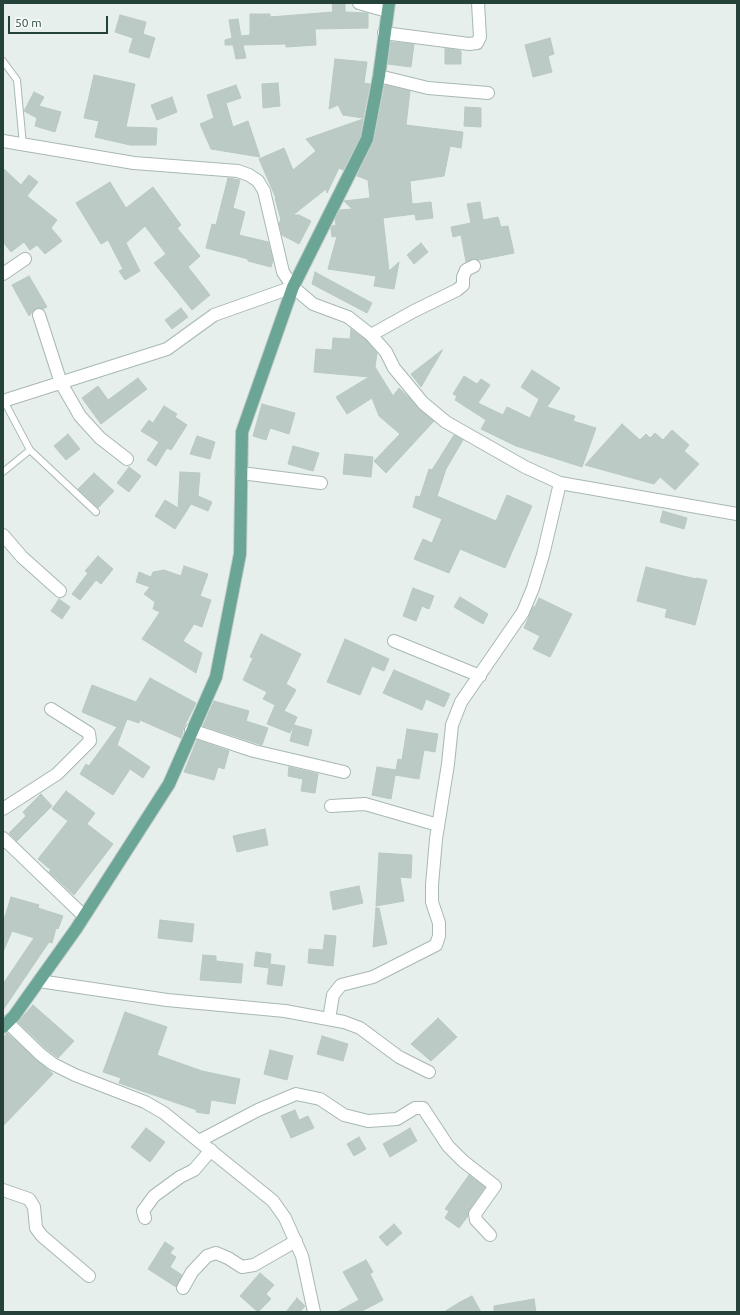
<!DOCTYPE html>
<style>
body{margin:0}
#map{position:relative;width:740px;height:1315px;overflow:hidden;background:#e6efeb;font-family:Ubuntu,sans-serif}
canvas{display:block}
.frame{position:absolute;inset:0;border:4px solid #24423a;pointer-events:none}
.scale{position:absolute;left:8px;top:16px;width:100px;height:18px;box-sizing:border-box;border:2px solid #24423a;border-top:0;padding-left:5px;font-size:12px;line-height:14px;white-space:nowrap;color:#24423a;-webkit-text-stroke:3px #f7fbf9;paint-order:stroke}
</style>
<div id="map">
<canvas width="740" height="1315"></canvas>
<div class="frame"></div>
<div class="scale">50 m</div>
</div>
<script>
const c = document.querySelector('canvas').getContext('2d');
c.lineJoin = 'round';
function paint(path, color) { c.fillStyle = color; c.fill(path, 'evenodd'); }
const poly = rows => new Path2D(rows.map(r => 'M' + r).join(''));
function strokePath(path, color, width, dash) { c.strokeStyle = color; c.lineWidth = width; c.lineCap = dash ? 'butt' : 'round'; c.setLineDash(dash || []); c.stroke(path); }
const building = poly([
 [332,3,345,3,345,12,368,13,368,28,315,29,316,45,286,47,286,44,243,45,246,58,236,59,233,45,225,45,225,40,232,38,229,20,238,19,241,36,250,35,250,14,270,14,270,17,333,12,332,3],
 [120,15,146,22,143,34,155,38,149,58,129,52,133,38,115,32,120,15],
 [550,38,554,54,548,56,552,72,533,77,525,45,550,38],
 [391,42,414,44,411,67,388,64,391,42],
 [445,48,461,51,461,64,445,64,445,48],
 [335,59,367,62,364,83,370,84,363,118,343,115,338,105,329,109,335,59],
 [94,75,135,84,126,127,157,128,156,145,130,145,95,137,99,121,84,118,94,75],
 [278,83,280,106,263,108,262,84,278,83],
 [236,85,241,98,226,103,233,127,248,121,260,157,211,149,200,124,214,118,207,95,236,85],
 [385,85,410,91,406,125,463,132,461,148,450,146,444,176,410,181,412,204,431,202,433,218,416,220,415,214,383,218,389,271,399,262,394,289,374,286,376,276,328,269,337,236,332,237,331,229,332,226,336,225,335,219,340,210,352,209,344,201,370,198,368,180,357,176,374,141,385,85],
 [34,92,44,97,39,106,61,112,55,132,35,126,37,118,24,111,34,92],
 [172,97,177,112,157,120,151,105,172,97],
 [465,107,481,108,481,127,464,126,465,107],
 [363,119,360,137,343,170,339,168,327,193,326,189,293,215,299,215,311,221,299,244,282,235,279,223,281,220,275,198,276,198,259,159,284,148,293,170,316,151,306,139,363,119],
 [3,168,21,185,29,175,38,182,27,196,57,220,51,228,62,241,45,254,37,245,30,250,24,242,11,252,3,242,3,168],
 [228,178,240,180,233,208,245,212,239,235,268,242,273,260,271,267,248,261,248,259,206,248,212,224,216,225,228,178],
 [110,182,126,208,153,187,181,225,177,228,200,256,188,267,210,295,192,310,154,263,166,254,145,226,126,243,140,271,125,280,119,271,123,269,108,240,101,244,76,203,110,182],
 [480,202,483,220,498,217,501,227,508,226,514,253,479,260,474,259,466,262,461,235,453,237,451,227,471,223,467,204,480,202],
 [421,243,428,252,414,264,407,255,421,243],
 [315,272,372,303,367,313,312,284,315,272],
 [29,276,47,307,43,309,36,308,29,316,12,285,29,276],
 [181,308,188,317,172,329,165,320,181,308],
 [351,329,366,340,377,353,375,367,393,396,399,388,434,421,386,473,374,461,400,434,379,416,372,398,347,414,336,397,369,377,314,372,316,349,332,350,333,338,350,339,351,329],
 [442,350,442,351,421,387,411,374,442,350],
 [532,370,560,388,547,407,575,416,573,421,596,428,582,467,516,446,481,429,486,420,455,400,457,396,453,394,464,376,477,384,481,379,490,385,478,403,503,415,507,407,530,418,539,399,521,387,532,370],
 [138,378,147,389,101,424,82,398,98,386,108,400,138,378],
 [262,404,295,413,289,434,270,428,266,440,253,436,262,404],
 [164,406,177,414,175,417,187,425,171,450,167,448,156,466,147,460,159,442,141,431,149,420,153,423,164,406],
 [622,424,640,440,646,434,650,438,655,433,663,440,672,430,689,445,684,451,699,464,675,490,660,477,654,484,585,465,622,424],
 [68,434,80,449,66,460,54,446,68,434],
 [454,435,463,440,446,469,437,496,496,521,507,495,532,506,505,568,460,549,449,573,414,559,423,539,432,543,442,519,413,507,416,496,420,497,429,469,432,470,454,435],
 [197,436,215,442,210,459,190,454,197,436],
 [293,446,319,453,313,471,288,464,293,446],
 [345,454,373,457,371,477,343,474,345,454],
 [129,467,141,476,129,492,117,483,129,467],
 [180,472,200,473,198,496,212,502,208,511,191,504,175,529,155,516,165,500,178,508,180,472],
 [94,473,114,491,98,508,78,489,94,473],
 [663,511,687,518,684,529,660,522,663,511],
 [98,556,113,569,101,584,96,580,80,600,72,594,88,573,85,571,98,556],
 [184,566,208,574,200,596,211,600,202,627,194,624,183,641,202,653,196,673,142,639,160,612,153,609,155,602,144,594,150,587,136,582,139,572,151,577,153,572,164,570,181,576,184,566],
 [646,567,696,579,696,578,707,580,695,625,665,617,667,609,637,601,646,567],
 [413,588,434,596,429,609,422,606,416,621,403,616,413,588],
 [460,597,488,614,483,624,454,607,460,597],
 [539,598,572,614,550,657,533,649,540,636,524,628,533,607,535,607,539,598],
 [59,599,70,607,62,619,51,611,59,599],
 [261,634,301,654,286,684,296,690,284,711,297,717,290,733,267,724,275,705,263,699,267,692,243,680,253,658,250,657,261,634],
 [345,639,389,659,384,671,372,666,360,695,327,682,345,639],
 [394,670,450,694,444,707,426,699,422,710,383,693,394,670],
 [150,678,196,703,184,727,181,738,140,720,139,723,127,719,117,745,150,767,143,778,130,769,113,795,80,774,86,764,89,766,117,727,82,712,92,685,136,702,150,678],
 [214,701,249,711,246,721,268,728,262,745,203,726,214,701],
 [294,725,312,730,308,746,290,741,294,725],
 [407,729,438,734,435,752,424,750,419,779,395,775,398,759,402,760,407,729],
 [197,740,229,751,224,769,218,767,214,780,184,772,197,740],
 [289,767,318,774,315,793,301,791,303,779,288,776,289,767],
 [377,767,396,770,391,799,372,795,377,767],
 [66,791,95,813,87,824,113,844,74,895,49,872,51,870,38,859,68,821,52,809,66,791],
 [41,794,52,806,17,841,9,833,26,816,23,812,41,794],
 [265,829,268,845,237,852,233,836,265,829],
 [379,853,412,855,411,878,400,877,404,901,376,906,379,853],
 [359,886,363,903,333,910,330,892,359,886],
 [11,897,39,905,38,908,63,916,58,929,56,928,52,943,49,942,3,1010,3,984,34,938,12,931,3,952,3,923,11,897],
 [376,908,379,908,387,944,373,947,376,908],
 [160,920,194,924,192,942,158,938,160,920],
 [325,935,336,936,333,966,308,963,309,949,323,950,325,935],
 [256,952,271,954,270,964,285,966,282,986,267,984,269,968,254,966,256,952],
 [203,955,216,956,216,961,243,964,241,983,200,980,203,955],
 [33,1005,74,1041,58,1058,45,1048,18,1022,33,1005],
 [125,1012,167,1027,157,1055,202,1071,240,1079,235,1104,211,1100,209,1114,196,1112,197,1110,119,1083,121,1078,103,1072,125,1012],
 [438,1018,457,1037,431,1061,411,1044,438,1018],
 [7,1033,53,1074,3,1126,3,1038,7,1033],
 [322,1036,348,1044,343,1061,317,1054,322,1036],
 [270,1050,293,1056,287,1080,264,1074,270,1050],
 [295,1110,299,1120,308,1116,314,1128,291,1138,281,1116,295,1110],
 [146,1128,165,1142,150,1162,131,1147,146,1128],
 [410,1128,417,1141,390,1157,383,1144,410,1128],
 [359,1137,366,1149,354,1156,347,1144,359,1137],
 [469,1175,485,1187,469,1210,468,1216,459,1228,445,1218,449,1211,445,1209,469,1175],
 [394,1224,402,1233,387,1246,379,1237,394,1224],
 [165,1242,174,1248,170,1253,176,1257,170,1267,182,1275,176,1287,148,1269,165,1242],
 [366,1260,373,1272,370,1274,383,1300,360,1312,337,1312,359,1300,343,1272,366,1260],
 [260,1273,274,1285,266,1294,271,1299,258,1312,240,1296,260,1273],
 [472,1296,481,1312,444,1312,460,1302,472,1296],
 [297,1298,305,1306,300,1312,286,1312,297,1298],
 [534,1299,536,1312,494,1312,494,1306,534,1299]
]);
const service = poly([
 [3,61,17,80,23,145],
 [4,401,30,450,96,512],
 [3,472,30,450]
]);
const minor = poly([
 [359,3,387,11],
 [384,33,469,44,477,43,480,37,478,3],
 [379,76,428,88,488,93],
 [3,274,25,259],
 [39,315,61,383,80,416,100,438,127,459],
 [371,335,414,311,457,290,463,285,463,277,466,270,474,266],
 [3,401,167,349,214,315,293,287],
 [241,473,321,483],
 [3,535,22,557,60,591],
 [394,641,480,676],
 [191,730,254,751,344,772],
 [331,806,365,804,438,825],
 [3,809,57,774,90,741,89,733,51,709],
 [3,838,84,916],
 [39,981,167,1000,285,1011,344,1022,360,1028,399,1057,429,1072],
 [329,1019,333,995,341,985,373,977,436,945,439,936,439,923,432,902,432,885,436,839,448,764,452,725,461,702,523,612,533,588,543,555,560,483],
 [7,1022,40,1054,53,1064,75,1075,145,1102,164,1113,273,1201,285,1218,302,1256,314,1312],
 [199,1141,258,1110,296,1094,320,1099,344,1115,368,1121,397,1119,415,1108,423,1108,448,1146,463,1161,495,1186,475,1214,476,1220,490,1235],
 [3,1190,29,1199,34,1207,36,1228,42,1236,89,1276],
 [145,1218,143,1211,154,1196,180,1177,194,1170,211,1150],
 [183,1288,192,1272,207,1256,216,1253,228,1258,242,1267,254,1265,296,1241]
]);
const tertiary = poly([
 [3,141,134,163,238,171,249,175,258,181,264,191,283,272,293,287,313,304,348,317,371,335,386,352,394,368,423,403,446,422,525,467,560,483,737,514]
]);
const primary = poly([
 [3,1027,14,1016,76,929,169,784,216,677,240,554,242,432,293,287,367,139,379,76,389,3]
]);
paint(building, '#bbcac4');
strokePath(building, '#b8c9c2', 1);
strokePath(service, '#a8b8b2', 8);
strokePath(minor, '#a8b8b2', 14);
strokePath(tertiary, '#a8b8b2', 14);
strokePath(primary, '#c2cac8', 14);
strokePath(service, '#fff', 6);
strokePath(minor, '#fff', 12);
strokePath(tertiary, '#fff', 12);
strokePath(primary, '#6aa596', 12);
</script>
